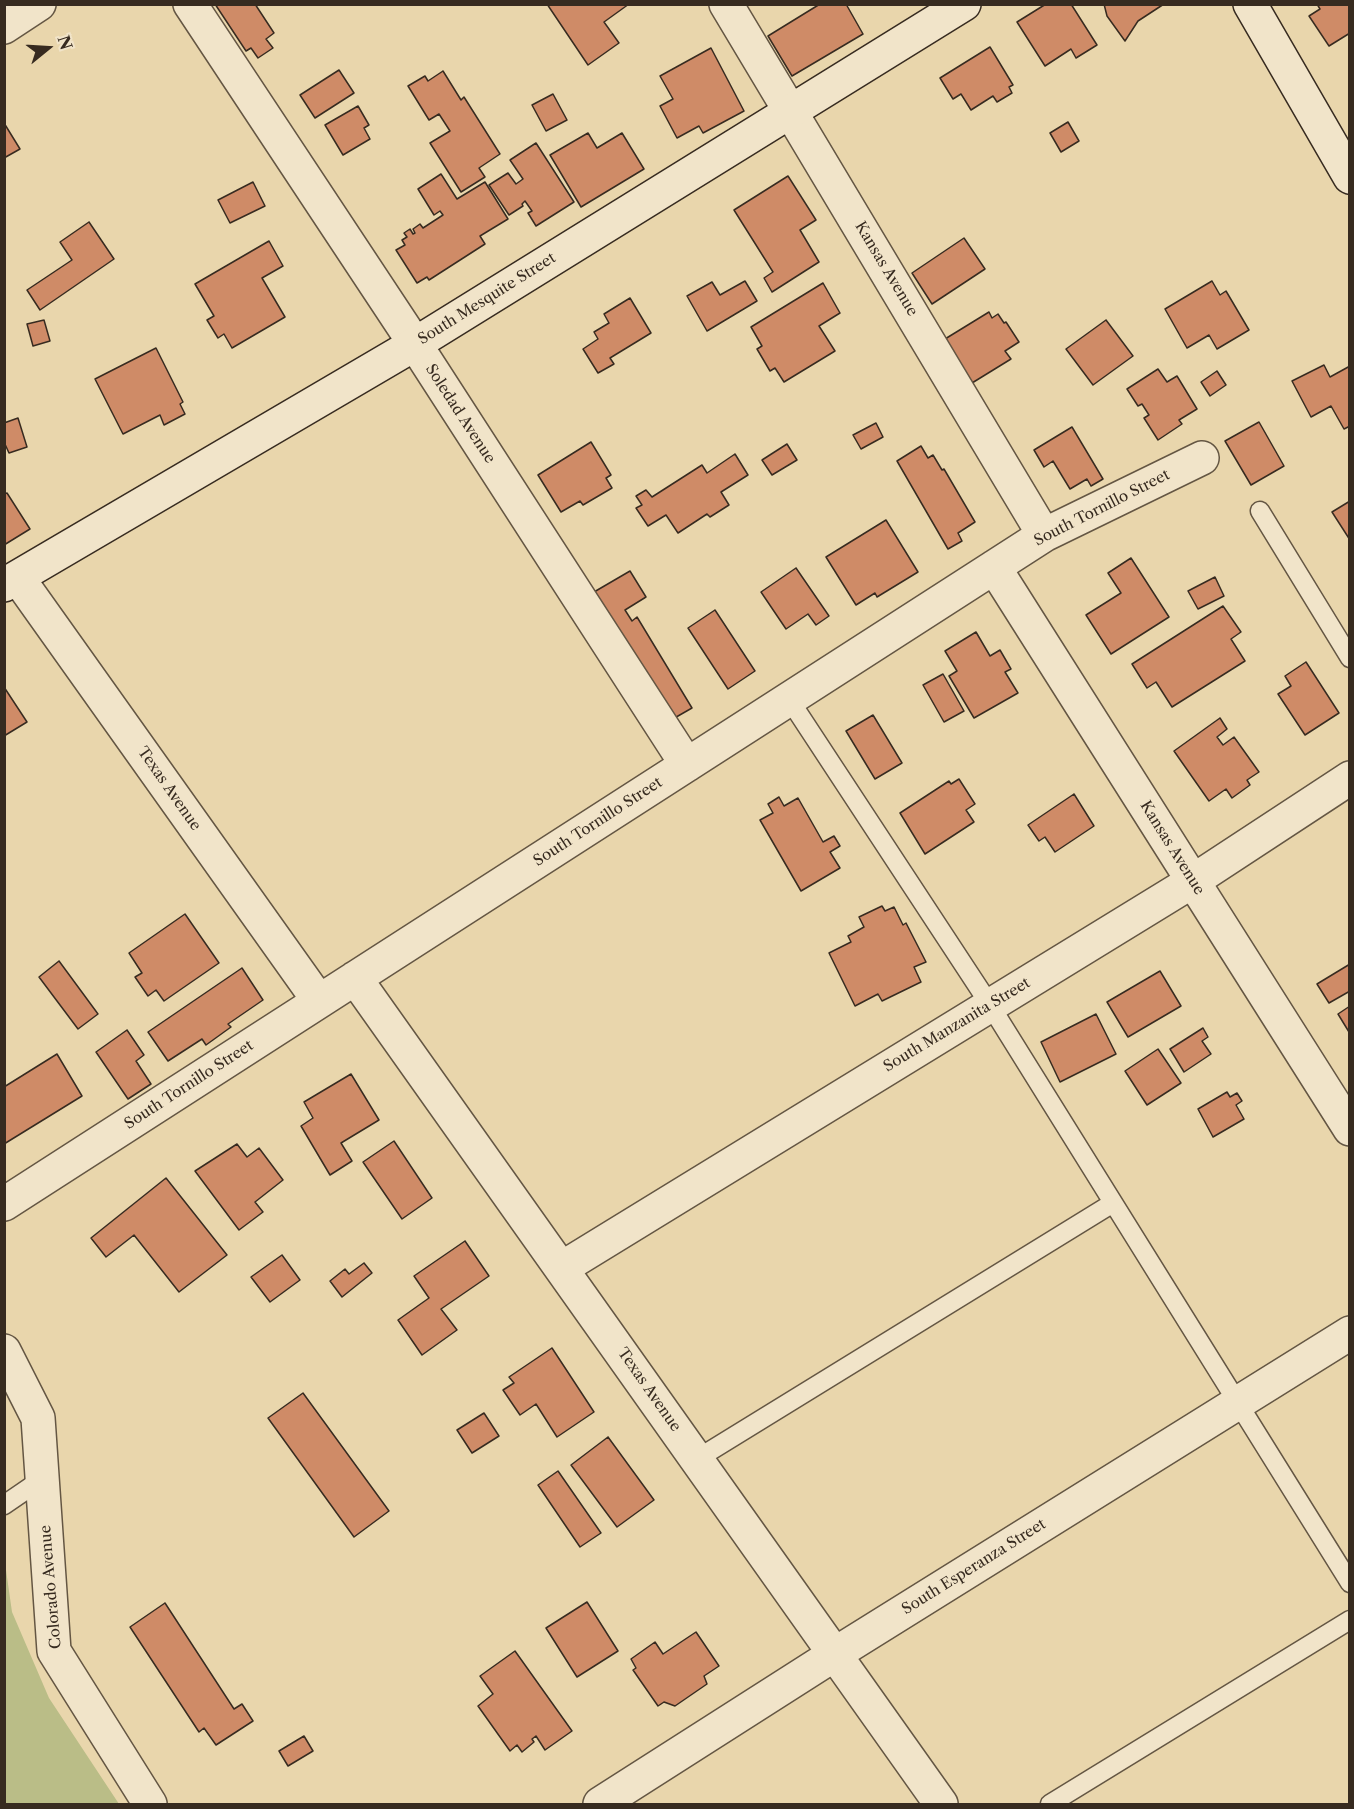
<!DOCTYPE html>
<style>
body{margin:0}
#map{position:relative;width:1354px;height:1809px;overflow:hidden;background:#e9d6ac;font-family:"Libre Caslon Text",serif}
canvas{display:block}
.frame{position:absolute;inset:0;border:6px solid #372b20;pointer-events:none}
.north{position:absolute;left:18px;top:18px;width:60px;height:60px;-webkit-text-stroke:4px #f1e4c9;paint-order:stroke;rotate:72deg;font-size:16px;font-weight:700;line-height:24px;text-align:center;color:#372b20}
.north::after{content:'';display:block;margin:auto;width:21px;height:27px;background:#372b20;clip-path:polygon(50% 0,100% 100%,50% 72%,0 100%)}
</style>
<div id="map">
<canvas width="1354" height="1809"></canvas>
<div class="frame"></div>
<div class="north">N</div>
</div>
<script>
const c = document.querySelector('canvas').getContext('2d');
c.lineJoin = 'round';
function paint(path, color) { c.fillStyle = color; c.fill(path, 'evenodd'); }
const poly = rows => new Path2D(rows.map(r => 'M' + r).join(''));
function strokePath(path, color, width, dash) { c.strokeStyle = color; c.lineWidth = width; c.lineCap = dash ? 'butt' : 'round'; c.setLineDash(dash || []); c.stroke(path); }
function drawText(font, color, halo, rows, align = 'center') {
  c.font = font + ' "Libre Caslon Text",serif'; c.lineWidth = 4.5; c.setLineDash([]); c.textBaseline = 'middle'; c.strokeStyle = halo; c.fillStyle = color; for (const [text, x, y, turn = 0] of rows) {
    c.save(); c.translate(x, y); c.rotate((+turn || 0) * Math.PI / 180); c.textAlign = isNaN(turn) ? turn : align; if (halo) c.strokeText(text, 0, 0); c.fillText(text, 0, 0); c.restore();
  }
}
const green = poly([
 [4,1556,12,1612,49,1698,119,1804,5,1804]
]);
const building = poly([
 [215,4,255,4,274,33,266,39,273,48,258,58,251,48,246,51,215,4],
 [547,4,629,4,604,22,619,43,588,65,547,4],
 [820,4,846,4,863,34,792,76,768,36,820,4],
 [1046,4,1071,4,1097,45,1076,58,1071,49,1045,66,1017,22,1046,4],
 [1104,4,1164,4,1138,21,1125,41,1107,16,1104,4],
 [1317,4,1350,4,1350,33,1329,46,1309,16,1320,9,1317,4],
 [990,47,1013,85,1009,87,1012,93,997,102,993,96,971,110,961,94,953,99,940,78,990,47],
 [711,48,744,111,703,133,699,126,677,138,660,106,673,99,660,76,711,48],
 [339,70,354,93,315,118,300,95,339,70],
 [443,71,461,100,464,97,500,154,479,168,485,177,461,192,430,143,450,131,439,114,429,120,408,86,425,76,428,81,443,71],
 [553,94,567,120,546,131,532,105,553,94],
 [358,106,369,125,364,128,370,139,343,155,325,125,358,106],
 [1068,122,1079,141,1061,152,1050,133,1068,122],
 [4,123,20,149,4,158,4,123],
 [588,133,597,148,622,133,644,169,581,207,550,155,588,133],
 [536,143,574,202,536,226,528,213,532,211,525,201,522,204,523,206,509,215,489,185,508,173,516,184,523,179,510,160,536,143],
 [441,174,457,199,485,182,508,219,480,236,485,244,429,280,427,277,417,283,396,250,405,245,402,240,407,237,404,233,410,229,413,234,415,233,413,229,420,224,423,228,443,215,440,211,434,215,418,189,441,174],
 [788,176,816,220,800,230,819,262,772,292,764,278,773,272,734,210,788,176],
 [253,182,265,206,230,223,218,200,253,182],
 [89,222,114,259,40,310,27,290,72,260,60,242,89,222],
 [964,238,985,269,932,304,912,273,964,238],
 [269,241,283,266,262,278,285,317,232,348,224,334,218,338,207,320,214,316,195,284,269,241],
 [745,281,757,301,707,331,687,296,712,282,720,295,745,281],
 [1212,281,1220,295,1226,291,1249,330,1217,349,1209,335,1187,348,1165,309,1212,281],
 [823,283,840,313,819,326,835,351,784,382,775,368,770,371,757,349,762,346,751,327,823,283],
 [630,298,651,333,610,358,614,364,598,373,583,349,598,339,594,332,609,323,604,314,630,298],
 [989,312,992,318,998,314,1004,323,1006,322,1019,342,1005,351,1011,359,972,383,945,339,989,312],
 [44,320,50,341,33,346,27,324,44,320],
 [1106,320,1133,356,1093,385,1066,349,1106,320],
 [156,348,183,402,180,404,185,414,164,425,160,415,123,434,95,379,156,348],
 [1324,365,1330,377,1350,366,1350,426,1344,429,1331,406,1311,417,1292,381,1324,365],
 [1158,369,1167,382,1177,376,1197,409,1179,420,1182,424,1158,440,1144,418,1149,415,1142,404,1138,406,1127,389,1158,369],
 [1217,371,1226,385,1210,396,1201,382,1217,371],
 [18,418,27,447,9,453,4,442,4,423,18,418],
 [1259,422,1284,466,1251,485,1225,441,1259,422],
 [876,423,883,437,861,449,853,435,876,423],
 [1072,427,1103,479,1091,486,1087,479,1070,489,1053,461,1044,467,1034,450,1072,427],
 [591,442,611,475,606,478,612,488,583,505,580,501,561,512,538,475,591,442],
 [787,444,797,460,772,475,762,460,787,444],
 [921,446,928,458,933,455,942,470,944,469,975,522,958,533,962,541,948,549,897,461,921,446],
 [735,454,748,475,721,492,729,505,710,517,707,514,678,533,666,515,648,526,636,508,642,505,636,496,646,490,652,497,702,465,707,473,735,454],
 [7,493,30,529,4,545,4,494,7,493],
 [1350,501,1350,540,1332,512,1350,501],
 [886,520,918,572,877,597,875,593,856,605,826,557,886,520],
 [1131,558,1169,617,1111,654,1086,615,1121,593,1108,573,1131,558],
 [796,568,829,616,816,625,808,614,786,629,761,592,796,568],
 [630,571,646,597,625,610,632,621,637,617,692,708,671,720,594,592,630,571],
 [1215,577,1224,596,1198,609,1188,591,1215,577],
 [1223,606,1241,632,1231,639,1245,661,1172,707,1156,682,1147,688,1132,664,1223,606],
 [715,610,755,671,728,689,688,628,715,610],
 [976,632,990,656,1000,650,1011,669,1005,672,1018,693,974,718,949,676,957,671,945,651,976,632],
 [1306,662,1339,713,1305,735,1278,694,1291,686,1285,676,1306,662],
 [943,674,964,711,944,722,923,685,943,674],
 [4,687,27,722,4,736,4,687],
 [873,715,902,763,875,779,846,731,873,715],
 [1220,718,1227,729,1217,737,1223,745,1234,737,1259,772,1247,780,1250,785,1232,798,1226,789,1209,801,1174,751,1220,718],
 [959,779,975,804,966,810,974,822,925,854,900,813,949,781,951,784,959,779],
 [1074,794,1094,826,1055,852,1045,837,1039,841,1028,825,1074,794],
 [779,797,784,806,798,798,823,842,834,836,840,846,830,852,840,868,801,891,760,820,773,813,768,804,779,797],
 [882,906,885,911,894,907,903,925,906,923,926,962,914,967,921,982,882,1001,878,994,855,1006,829,953,851,942,848,936,864,927,859,917,882,906],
 [185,914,219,963,164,1001,156,990,148,996,135,977,142,973,129,953,185,914],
 [59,961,98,1014,78,1029,39,977,59,961],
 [1350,964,1350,991,1329,1003,1317,984,1350,964],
 [242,968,263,1000,228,1024,231,1027,206,1045,202,1039,168,1061,148,1032,242,968],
 [1160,971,1181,1006,1128,1037,1107,1002,1160,971],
 [1350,1006,1350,1032,1349,1032,1338,1014,1350,1006],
 [1096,1014,1116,1054,1060,1082,1041,1042,1096,1014],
 [1203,1028,1208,1037,1202,1041,1211,1054,1184,1072,1170,1049,1203,1028],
 [127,1030,144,1055,136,1061,151,1084,128,1099,96,1052,127,1030],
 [1158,1049,1181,1083,1147,1105,1125,1071,1158,1049],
 [57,1054,82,1096,4,1144,4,1087,57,1054],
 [351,1074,379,1120,341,1143,352,1161,330,1175,301,1126,313,1118,304,1102,351,1074],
 [1227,1092,1230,1097,1237,1093,1242,1101,1236,1105,1244,1119,1213,1137,1198,1109,1227,1092],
 [394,1141,432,1198,402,1219,363,1162,394,1141],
 [237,1144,247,1157,259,1148,283,1180,255,1202,263,1212,239,1230,195,1171,237,1144],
 [166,1178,227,1255,179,1292,134,1235,106,1257,91,1238,166,1178],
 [465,1241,489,1276,441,1309,457,1330,422,1355,398,1320,429,1298,414,1276,465,1241],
 [282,1255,300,1280,270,1302,251,1277,282,1255],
 [364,1263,372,1273,342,1297,330,1281,345,1269,349,1274,364,1263],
 [552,1348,594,1412,557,1437,536,1404,520,1415,503,1390,514,1383,509,1377,552,1348],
 [303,1393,389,1511,354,1537,268,1418,303,1393],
 [484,1413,499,1436,472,1453,457,1430,484,1413],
 [608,1437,654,1500,617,1527,571,1465,608,1437],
 [558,1471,601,1533,580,1547,538,1485,558,1471],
 [587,1602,618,1651,577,1677,546,1628,587,1602],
 [165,1603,234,1709,242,1704,253,1721,216,1745,204,1728,199,1732,130,1627,165,1603],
 [696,1632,719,1666,704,1676,707,1684,675,1706,664,1702,658,1706,633,1670,636,1668,631,1659,655,1642,663,1654,696,1632],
 [515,1651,572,1731,545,1750,536,1736,532,1739,534,1742,522,1752,517,1745,510,1751,478,1706,493,1694,480,1676,515,1651],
 [304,1736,313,1751,288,1766,279,1751,304,1736]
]);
const lane = poly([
 [1260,511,1350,658],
 [789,699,990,1005,1350,1583],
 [697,1459,1113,1203],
 [4,1505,42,1479],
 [1050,1804,1350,1620]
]);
const street = poly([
 [190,4,415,344,687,765],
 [726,4,1044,535],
 [4,27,39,4],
 [994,567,1350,1129],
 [18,578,319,1001],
 [355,978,941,1804],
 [4,1204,1044,535,1202,458],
 [562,1268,1193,881,1350,778],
 [4,1351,38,1418,54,1651,150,1804],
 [600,1804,835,1654,1350,1333]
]);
const secondary = poly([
 [1250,4,1350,177],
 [4,585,415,344,964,4]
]);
const streetNames = [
 ["Kansas Avenue",886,269,59],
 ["South Mesquite Street",487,299,-32],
 ["Soledad Avenue",460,414,57],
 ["South Tornillo Street",1102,508,-27],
 ["Texas Avenue",169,789,55],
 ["South Tornillo Street",598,822,-33],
 ["Kansas Avenue",1172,848,58],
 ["South Manzanita Street",957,1025,-31],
 ["South Tornillo Street",189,1085,-33],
 ["Texas Avenue",649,1390,55],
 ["South Esperanza Street",974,1567,-32],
 ["Colorado Avenue",51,1587,-95]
];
paint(green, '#babd87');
paint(building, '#cf8b67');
strokePath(building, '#372b20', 1.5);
strokePath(lane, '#645643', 21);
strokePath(street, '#645643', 36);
strokePath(secondary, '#372b20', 36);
strokePath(lane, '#f1e4c9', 18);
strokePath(street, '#f1e4c9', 33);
strokePath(secondary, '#f1e4c9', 33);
drawText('15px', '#372b20', '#f1e4c9', streetNames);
</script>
